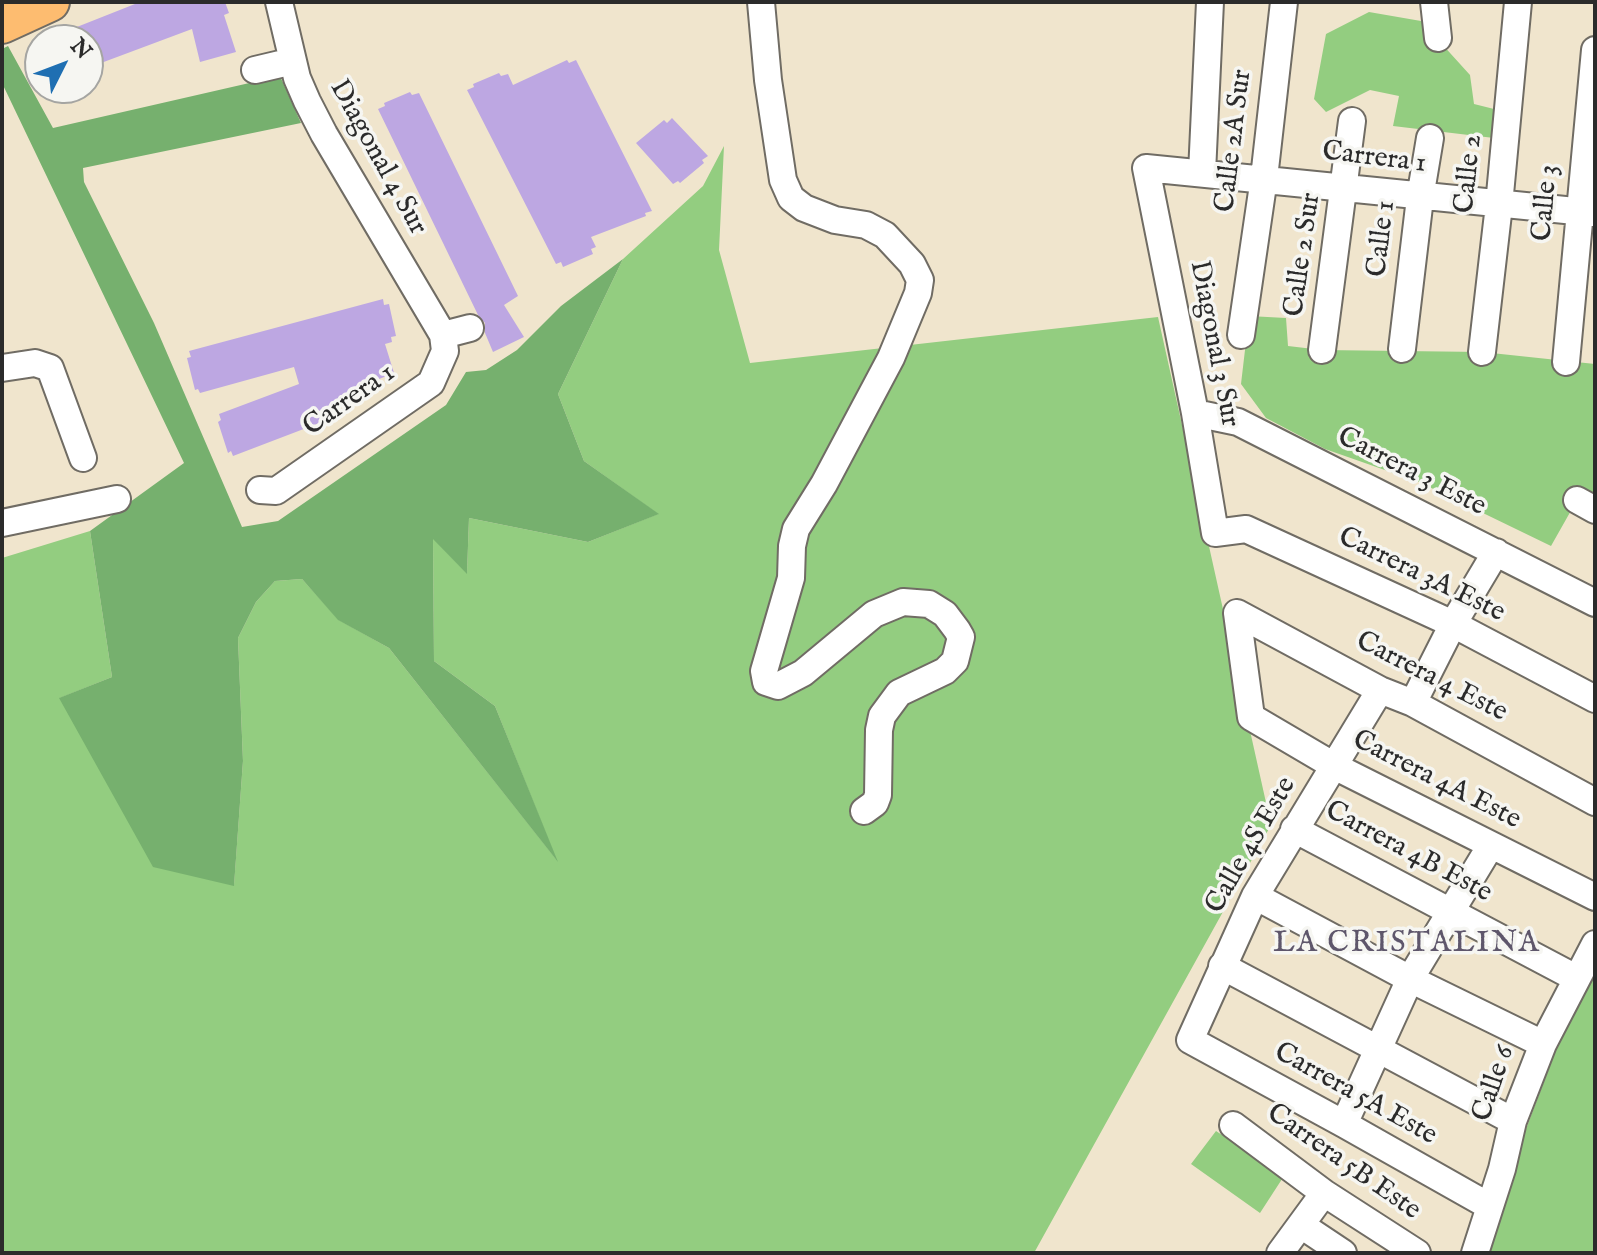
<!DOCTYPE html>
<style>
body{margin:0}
#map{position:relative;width:1597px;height:1255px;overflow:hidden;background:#f0e5cd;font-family:"IM FELL English",serif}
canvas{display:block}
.frame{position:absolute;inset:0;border:4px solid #2b2b2b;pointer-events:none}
.north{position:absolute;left:24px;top:24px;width:80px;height:80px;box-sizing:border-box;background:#f6f6f2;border:2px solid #a5a5a2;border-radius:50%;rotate:48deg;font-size:22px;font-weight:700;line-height:32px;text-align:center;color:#2b2b2b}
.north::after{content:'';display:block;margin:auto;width:28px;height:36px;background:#1f6fb2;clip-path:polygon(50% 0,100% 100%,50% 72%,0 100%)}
</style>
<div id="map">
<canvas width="1597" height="1255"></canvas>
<div class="frame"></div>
<div class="north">N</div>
</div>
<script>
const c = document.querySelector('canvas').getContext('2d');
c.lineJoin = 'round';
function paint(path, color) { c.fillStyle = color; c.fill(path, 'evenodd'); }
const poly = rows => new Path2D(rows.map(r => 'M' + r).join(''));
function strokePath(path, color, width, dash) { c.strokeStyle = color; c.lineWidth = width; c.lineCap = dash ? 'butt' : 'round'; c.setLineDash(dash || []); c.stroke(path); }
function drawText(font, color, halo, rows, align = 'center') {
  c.font = font + ' "IM FELL English",serif'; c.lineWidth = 7; c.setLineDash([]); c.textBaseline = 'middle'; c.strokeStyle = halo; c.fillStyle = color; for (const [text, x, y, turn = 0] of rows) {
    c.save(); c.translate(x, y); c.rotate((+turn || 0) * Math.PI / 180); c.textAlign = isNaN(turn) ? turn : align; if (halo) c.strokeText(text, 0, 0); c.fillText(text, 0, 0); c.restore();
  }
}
const green = poly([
 [1369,12,1421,21,1470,75,1474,104,1498,110,1494,138,1393,126,1399,96,1370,90,1326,112,1314,99,1326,34],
 [724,146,719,250,750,363,1158,317,1271,825,1034,1253,2,1253,2,558,90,531,112,677,60,698,234,885,243,761,238,638,256,602,275,581,302,579,339,620,389,648,556,859,495,706,434,661,433,538,467,573,469,518,588,542,658,514,584,461,558,394,623,259,703,186],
 [1249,316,1286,318,1288,346,1322,350,1482,352,1595,364,1595,502,1577,500,1551,546,1419,482,1325,449,1266,418,1241,384],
 [1595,974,1595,1253,1479,1253,1565,1026],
 [1216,1131,1284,1176,1260,1213,1191,1164]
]);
const forest = poly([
 [8,46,53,128,280,76,301,123,83,168,84,182,154,323,242,527,278,521,446,405,466,372,486,370,517,350,561,306,623,259,558,394,584,461,659,514,588,542,469,518,467,574,433,539,434,661,495,706,558,862,389,648,338,620,302,579,275,581,256,602,238,638,243,761,234,886,153,867,59,698,112,677,90,531,184,463,2,83,2,49]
]);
const building = poly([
 [140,2,225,2,229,13,224,15,236,52,200,62,192,29,93,66,88,57,88,40,44,40],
 [567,60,569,63,576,60,652,211,645,213,646,216,591,237,596,247,591,249,593,254,563,267,561,262,556,264,467,90,474,87,473,84,499,73,501,76,508,74,513,85],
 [410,92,412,95,419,93,518,296,504,305,524,337,493,352,485,333,485,323,478,315,378,109,385,106,384,103],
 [672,118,708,156,702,160,704,163,680,183,678,181,673,184,636,143,664,120,667,123],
 [383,299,384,305,389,304,396,336,391,337,392,342,385,344,394,373,357,388,359,399,325,414,320,417,322,422,233,456,231,451,228,453,218,422,221,420,219,414,299,384,294,367,200,393,198,389,195,390,187,358,191,357,189,351]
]);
const minor = poly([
 [761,2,768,80,783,180,791,198,804,208,835,220,866,225,885,235,912,264,920,280,918,293,891,358,824,484,796,529,792,546,791,578,764,671,766,682,778,686,803,673,874,614,903,602,929,604,945,614,957,630,961,637,955,661,945,671,899,693,882,716,879,730,878,795,875,803,864,811],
 [1434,2,1438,38],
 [255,70,293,61],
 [1202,173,1210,2],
 [1595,213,1146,168,1195,413,1215,533,1246,529,1453,624,1595,699],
 [443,335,470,328],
 [1241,335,1264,178,1284,2],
 [1402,349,1420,198,1430,138],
 [1322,350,1352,121],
 [1482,352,1499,205,1518,2],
 [1566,362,1595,50],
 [2,368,35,363,50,368,83,458],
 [1195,413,1238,422,1595,603],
 [260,490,276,491,431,383,445,351,443,335,324,134,307,101,297,78,279,2],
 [1577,500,1595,510],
 [2,523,117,499],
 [1237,613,1251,717,1336,767,1595,897],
 [1237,613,1380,690,1413,703,1595,802],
 [1380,690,1255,896,1190,1040,1344,1124,1489,1206],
 [1413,703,1453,624,1496,552],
 [1294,829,1576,978],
 [1255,896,1410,979,1543,1044],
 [1222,966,1513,1121],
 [1344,1124,1410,979,1491,845],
 [1233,1125,1324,1193,1417,1253],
 [1301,1225,1343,1253],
 [1280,1253,1324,1193],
 [1475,1253,1502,1169,1513,1121,1543,1044,1595,944]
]);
const highway = poly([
 [2,24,50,2]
]);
const streetNames = [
 ["Calle 2A Sur",1235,141,-83],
 ["Diagonal 4 Sur",377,158,61],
 ["Carrera 1",1374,159,7],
 ["Calle 2",1470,174,-84],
 ["Calle 3",1547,203,-85],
 ["Calle 1",1383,239,-83],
 ["Calle 2 Sur",1304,255,-82],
 ["Diagonal 3 Sur",1213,344,79],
 ["Carrera 1",350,401,-35],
 ["Carrera 3 Este",1411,473,27],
 ["Carrera 3A Este",1421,576,26],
 ["Carrera 4 Este",1431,678,27],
 ["Carrera 4A Este",1436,781,27],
 ["Calle 4S Este",1252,846,-60],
 ["Carrera 4B Este",1408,853,28],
 ["Calle 6",1495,1084,-71],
 ["Carrera 5A Este",1355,1095,29],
 ["Carrera 5B Este",1343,1163,35]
];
const neighbourhoodNames = [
 ["LA CRISTALINA",1407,945]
];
paint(green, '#93cd80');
paint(forest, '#76b06e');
paint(building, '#bda7e2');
strokePath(minor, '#706c64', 30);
strokePath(highway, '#706c64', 42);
strokePath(minor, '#fff', 26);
strokePath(highway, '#fdbc70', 38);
drawText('28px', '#2b2b2b', '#f6f6f2', streetNames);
c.letterSpacing = '2px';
drawText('30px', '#5e566b', '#f6f6f2', neighbourhoodNames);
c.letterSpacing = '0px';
</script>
